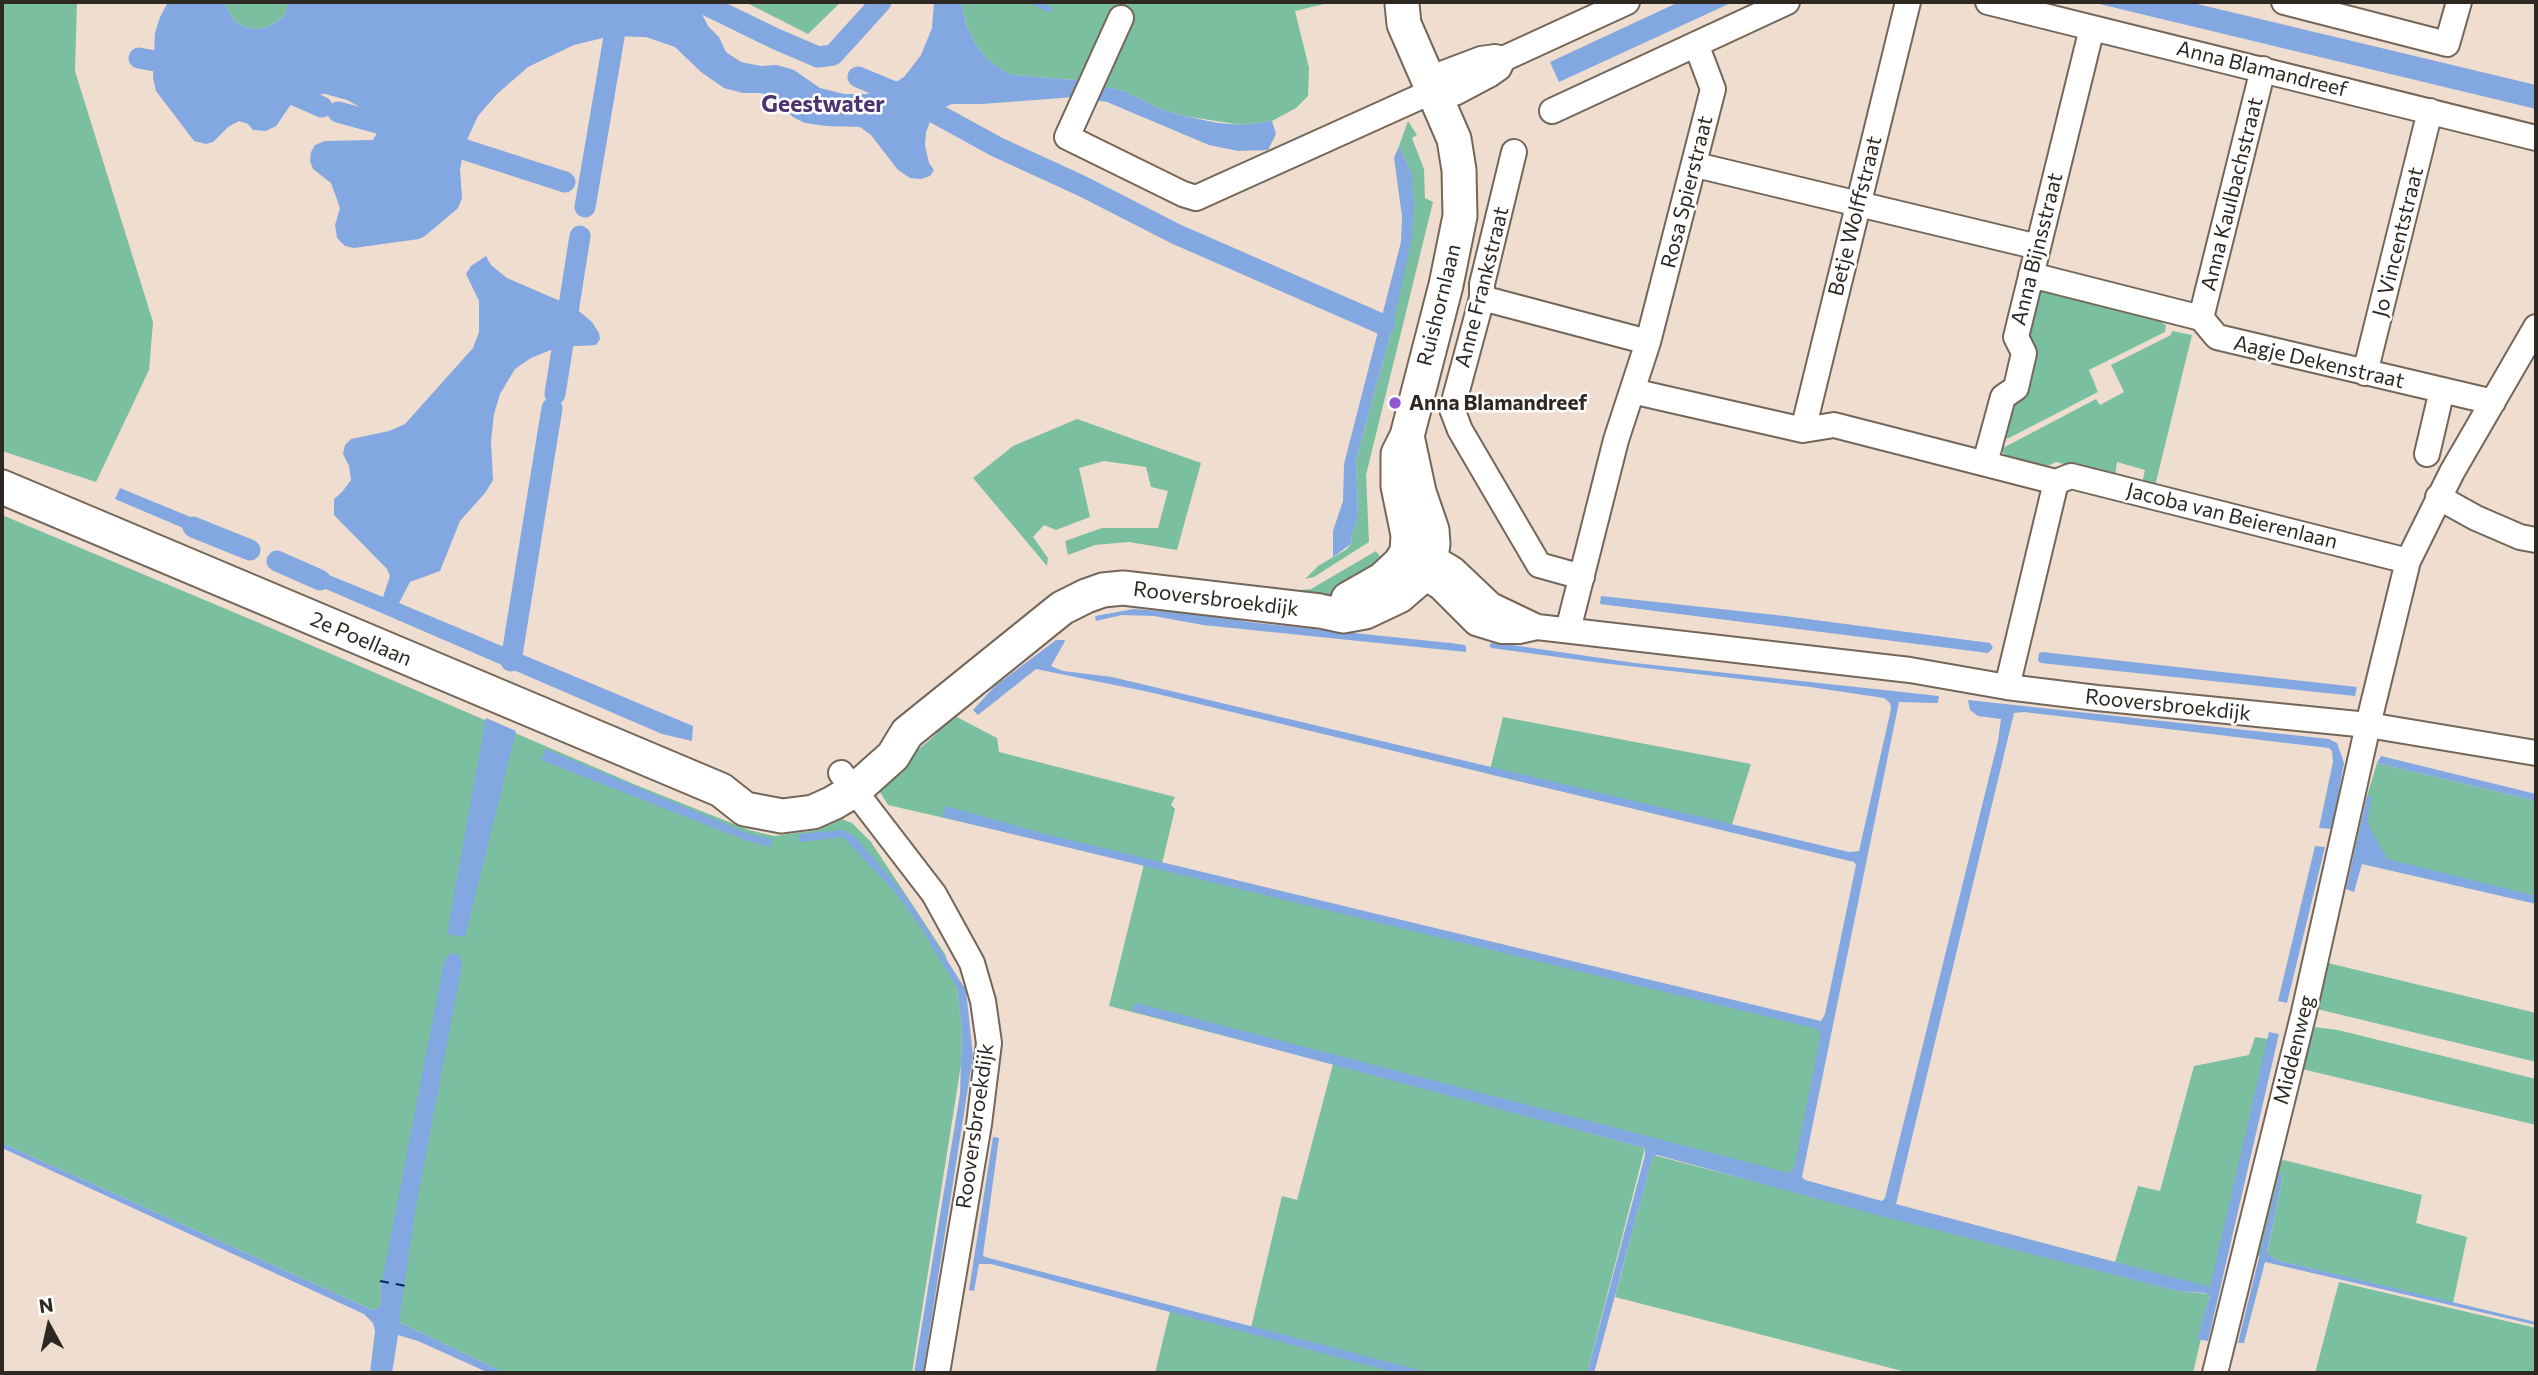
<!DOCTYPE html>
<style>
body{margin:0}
#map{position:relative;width:2538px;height:1375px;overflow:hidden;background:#efdecf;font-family:Commissioner,sans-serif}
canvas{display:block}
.frame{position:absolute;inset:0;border:4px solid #2e2822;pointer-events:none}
.north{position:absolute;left:14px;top:1291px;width:70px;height:70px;-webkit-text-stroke:5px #fff;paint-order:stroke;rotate:352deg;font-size:19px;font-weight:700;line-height:28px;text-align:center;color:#2e2822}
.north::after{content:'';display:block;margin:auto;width:24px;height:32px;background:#2e2822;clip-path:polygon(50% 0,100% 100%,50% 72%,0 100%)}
</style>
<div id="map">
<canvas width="2538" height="1375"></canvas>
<div class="frame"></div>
<div class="north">N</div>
</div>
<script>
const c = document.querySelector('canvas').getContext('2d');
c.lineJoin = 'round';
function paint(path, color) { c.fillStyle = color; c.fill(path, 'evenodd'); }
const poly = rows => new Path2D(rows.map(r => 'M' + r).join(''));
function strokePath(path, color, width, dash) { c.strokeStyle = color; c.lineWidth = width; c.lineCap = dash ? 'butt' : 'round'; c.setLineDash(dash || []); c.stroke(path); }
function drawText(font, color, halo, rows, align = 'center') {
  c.font = font + ' Commissioner,sans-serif'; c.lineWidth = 5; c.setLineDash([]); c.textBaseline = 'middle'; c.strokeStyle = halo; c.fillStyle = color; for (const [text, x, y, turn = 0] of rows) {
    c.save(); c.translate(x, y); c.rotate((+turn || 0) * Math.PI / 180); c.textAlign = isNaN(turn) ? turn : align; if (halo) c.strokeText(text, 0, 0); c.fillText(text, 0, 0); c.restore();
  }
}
const green = poly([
 [2,2,77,2,75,71,153,322,149,370,96,482,2,451],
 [224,2,289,2,286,12,280,20,267,27,256,29,245,27,234,21],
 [745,2,841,2,808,34],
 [961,2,1333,2,1295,11,1309,68,1308,96,1296,108,1272,121,1242,125,1184,116,1160,109,1124,91,1075,80,1011,75,990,62,976,45,966,24],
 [1408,121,1417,135,1412,138,1424,169,1425,198,1433,202,1366,475,1369,542,1314,577,1305,579,1318,566,1347,549,1351,544,1352,534,1358,516,1356,460,1393,325,1411,172,1399,146],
 [2040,280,2165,312,2162,323,2166,325,2165,332,2089,370,2098,392,2007,439,2002,431],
 [2172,331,2192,335,2155,486,2142,483,2145,470,2117,462,2115,477,2056,462,2038,470,2009,462,2001,449,2096,399,2100,405,2124,392,2111,365,2171,335],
 [1077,419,1201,463,1177,550,1129,542,1095,545,1068,555,1065,541,1102,528,1158,528,1168,491,1151,487,1146,467,1104,461,1079,468,1090,517,1056,530,1044,525,1033,537,1048,558,1047,566,973,478,1013,446],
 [2,515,257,622,636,785,749,830,774,836,818,830,842,819,852,823,871,842,945,954,957,988,962,1029,961,1065,912,1373,505,1373,399,1322,397,1216,381,1287,380,1307,373,1310,2,1143],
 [1376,551,1386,565,1342,594,1309,600,1290,591,1311,589],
 [951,714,997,738,999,752,1175,797,1171,805,1175,809,1161,868,1825,1029,1793,1178,1497,1108,1645,1148,1587,1373,1155,1373,1170,1311,1250,1332,1282,1196,1297,1200,1333,1064,1109,1006,1144,864,888,805,880,792,880,783,935,735],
 [1503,717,1751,764,1730,831,1489,774],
 [2377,763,2536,801,2536,901,2353,857,2367,796],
 [2328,963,2536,1013,2536,1062,2317,1009],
 [2314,1027,2338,1030,2536,1079,2536,1125,2302,1069,2310,1031],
 [2255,1037,2269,1039,2211,1288,2115,1262,2138,1186,2160,1191,2194,1066,2249,1055],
 [1653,1155,2178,1291,2210,1294,2198,1338,2201,1339,2193,1373,1910,1373,1615,1297],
 [2284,1160,2422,1195,2416,1223,2467,1237,2453,1303,2276,1260,2267,1254,2283,1175,2281,1173,2260,1256,2250,1255,2274,1164],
 [2339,1282,2536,1328,2536,1373,2315,1373]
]);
const water = poly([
 [168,2,224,2,234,21,245,27,256,29,267,27,280,20,286,12,288,2,702,2,702,14,708,26,719,37,726,52,741,62,761,66,777,65,794,70,820,88,844,94,867,94,893,84,904,77,921,55,932,28,934,2,961,2,966,24,976,45,990,62,1011,75,1075,80,1124,91,1160,109,1184,116,1218,123,1242,125,1272,121,1276,134,1268,150,1238,151,1209,145,1107,102,1075,97,982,104,952,104,934,112,926,132,925,145,929,163,934,170,930,176,921,179,910,178,898,170,871,135,860,127,827,126,805,123,793,117,773,97,761,93,743,93,724,88,701,72,675,47,646,37,611,36,574,45,528,67,497,94,478,116,465,144,460,169,462,198,458,208,425,236,419,239,354,248,345,246,337,238,335,225,340,208,331,183,313,169,310,161,311,152,315,145,325,141,373,140,377,133,373,121,358,106,347,100,325,94,304,96,294,100,276,126,266,131,253,130,248,124,239,121,228,127,213,142,206,144,194,141,156,91,153,78,155,33,160,17],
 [1679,2,1733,2,1559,82,1550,62],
 [2091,2,2189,2,2536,85,2536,109],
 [1399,146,1411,172,1414,206,1412,238,1393,325,1356,460,1358,516,1352,534,1351,544,1333,557,1333,531,1343,501,1344,464,1401,242,1402,216,1394,158],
 [486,256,491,265,507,278,574,307,592,322,599,333,600,339,596,345,558,347,531,358,515,369,500,394,494,414,491,441,493,480,485,493,460,521,440,571,410,582,399,603,693,726,692,741,662,734,291,574,297,562,383,597,390,576,387,569,334,515,334,499,342,492,351,480,349,466,343,454,345,445,351,439,389,431,405,424,473,348,479,332,479,301,466,274,471,266],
 [120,488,222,530,216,542,115,499],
 [1601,596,1785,616,1990,643,1993,648,1988,653,1600,604],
 [1134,609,1213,615,1248,622,1450,643,1465,645,1466,648,1466,652,1203,625,1154,616,1122,615,1096,621,1095,616],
 [1056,640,1065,640,1064,643,1051,666,1063,671,1112,677,1849,852,1859,851,1891,709,1890,703,1884,698,1810,687,1602,663,1491,648,1489,645,1492,643,1512,645,1635,663,1939,696,1938,703,1899,702,1802,1177,1805,1180,1882,1201,1885,1198,1998,741,2001,719,1978,716,1970,710,1968,700,2329,739,2337,743,2344,763,2332,829,2319,828,2333,762,2332,751,2329,748,2024,712,2014,713,1896,1204,2210,1287,2269,1032,2279,1034,2208,1341,2197,1339,2210,1295,2205,1293,2178,1291,1877,1215,1657,1155,1653,1156,1594,1373,1587,1373,1645,1155,1645,1148,1132,1011,1136,1003,1789,1173,1794,1168,1820,1039,1820,1033,1818,1029,942,817,946,806,1045,834,1821,1021,1825,1014,1856,865,1854,862,1149,692,1036,669,978,715,973,710,995,686],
 [2042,652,2357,687,2355,696,2041,663,2038,661,2039,653],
 [486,718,516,731,465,937,447,934],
 [546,749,752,835,773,839,770,847,745,840,541,760],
 [2381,756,2536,794,2536,801,2377,763],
 [2367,796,2372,797,2367,822,2387,859,2536,896,2536,904,2362,864,2354,892,2346,889],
 [843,830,855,837,906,896,966,990,973,1056,923,1373,914,1373,960,1094,962,1029,957,988,923,931,897,894,843,837,800,842,799,834],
 [2315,846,2325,847,2287,1003,2278,1001],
 [450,953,459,955,462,965,415,1212,399,1322,505,1373,489,1373,418,1341,398,1335,392,1373,370,1373,375,1331,373,1323,364,1314,2,1148,2,1143,373,1310,380,1307,381,1287,444,962],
 [993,1137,999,1138,983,1255,985,1257,1431,1373,1397,1373,991,1264,979,1264,974,1291,969,1290],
 [2280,1172,2283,1175,2267,1253,2276,1260,2536,1322,2536,1325,2265,1262,2244,1343,2238,1343]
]);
const stream = poly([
 [1034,2,1049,9]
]);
const canal = poly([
 [700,2,776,39,818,57,833,55,881,2],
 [139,58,181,66],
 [858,77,904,96,997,147,1082,186,1176,234,1384,325],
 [274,90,292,94,322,107],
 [338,112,400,129],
 [438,141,565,182],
 [585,207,620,2],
 [555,394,580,236],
 [193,527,250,550],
 [277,561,320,580],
 [511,661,552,408]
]);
const ferry = poly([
 [380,1281,411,1287]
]);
const minor = poly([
 [1988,2,2536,138],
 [2284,2,2447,44,2459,2],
 [1121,18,1067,137,1183,194,1196,198,1433,91,1455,93,1489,75,1499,68,1503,59],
 [1433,91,1444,73,1481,59,1495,57,1503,59,1627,2],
 [1552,111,1787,2],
 [1514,152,1482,284,1482,298,1452,409,1460,430,1539,565,1582,577],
 [1696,165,2038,247],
 [2031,275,2201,318,2217,337,2493,402],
 [1482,298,1648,342],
 [2201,318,2263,69],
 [2365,373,2430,111],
 [1632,391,1803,430,1834,425,2056,482,2071,476,2408,561],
 [1803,430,1908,2],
 [2427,454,2442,390],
 [1985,463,2003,397,2016,388,2024,353,2016,337,2092,28],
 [2438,497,2476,518,2520,537,2536,540],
 [1417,554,1431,556,1453,569,1491,605,1537,627,1910,670,2007,687,2097,698,2368,725,2536,753],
 [1414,563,1422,576,1440,587,1476,623,1502,631,1519,631,1537,627],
 [1568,630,1616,440,1648,342,1713,89,1696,44],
 [2007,687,2056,482],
 [841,773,934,894,972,963,983,1001,989,1043,979,1124,937,1373],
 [2215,1373,2304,1012,2368,725,2408,561,2452,472,2536,327]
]);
const secondary = poly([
 [2,487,721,790,745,809,782,816,813,812,833,803,855,790,893,756,907,733,1062,608,1086,596,1103,590,1123,588,1320,611,1343,616,1365,612,1399,596,1422,576,1431,556,1433,544,1432,530,1419,492,1407,436],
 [1348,599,1383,579,1400,563,1407,552,1408,535,1398,486,1398,454,1407,436,1446,285,1460,216,1459,170,1454,139,1404,24,1402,4]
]);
const markers = [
 [1395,403,7,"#8e59d1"]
];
const streetNames = [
 ["Anna Blamandreef",2262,69,14],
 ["Rosa Spierstraat",1687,192,-76],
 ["Anna Kaulbachstraat",2232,194,-76],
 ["Betje Wolffstraat",1855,216,-76],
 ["Jo Vincentstraat",2398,242,-76],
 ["Anna Bijnsstraat",2037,249,-76],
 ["Anne Frankstraat",1482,287,-76],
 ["Ruishornlaan",1439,305,-76],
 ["Aagje Dekenstraat",2319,362,13],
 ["Jacoba van Beierenlaan",2232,516,14],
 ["Rooversbroekdijk",1216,599,7],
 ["2e Poellaan",361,639,23],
 ["Rooversbroekdijk",2168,705,6],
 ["Middenweg",2294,1050,-76],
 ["Rooversbroekdijk",975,1126,-82]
];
const poiNames = [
 ["Anna Blamandreef",1409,403]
];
const neighbourhoodNames = [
 ["Geestwater",823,104]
];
paint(green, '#7bbfa1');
paint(water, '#83a7e0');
strokePath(stream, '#83a7e0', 6);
strokePath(canal, '#83a7e0', 21);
strokePath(ferry, '#052658', 2, [9, 7]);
strokePath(minor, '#746658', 28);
strokePath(secondary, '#746658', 37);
strokePath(minor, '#fff', 24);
strokePath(secondary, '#fff', 33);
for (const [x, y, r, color] of markers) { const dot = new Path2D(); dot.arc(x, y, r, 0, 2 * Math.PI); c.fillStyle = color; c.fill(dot); strokePath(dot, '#fff', 2.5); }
drawText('21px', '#2e2822', '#fff', streetNames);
drawText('bold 21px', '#2e2822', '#fff', poiNames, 'left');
drawText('bold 23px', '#4d346f', '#fff', neighbourhoodNames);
</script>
